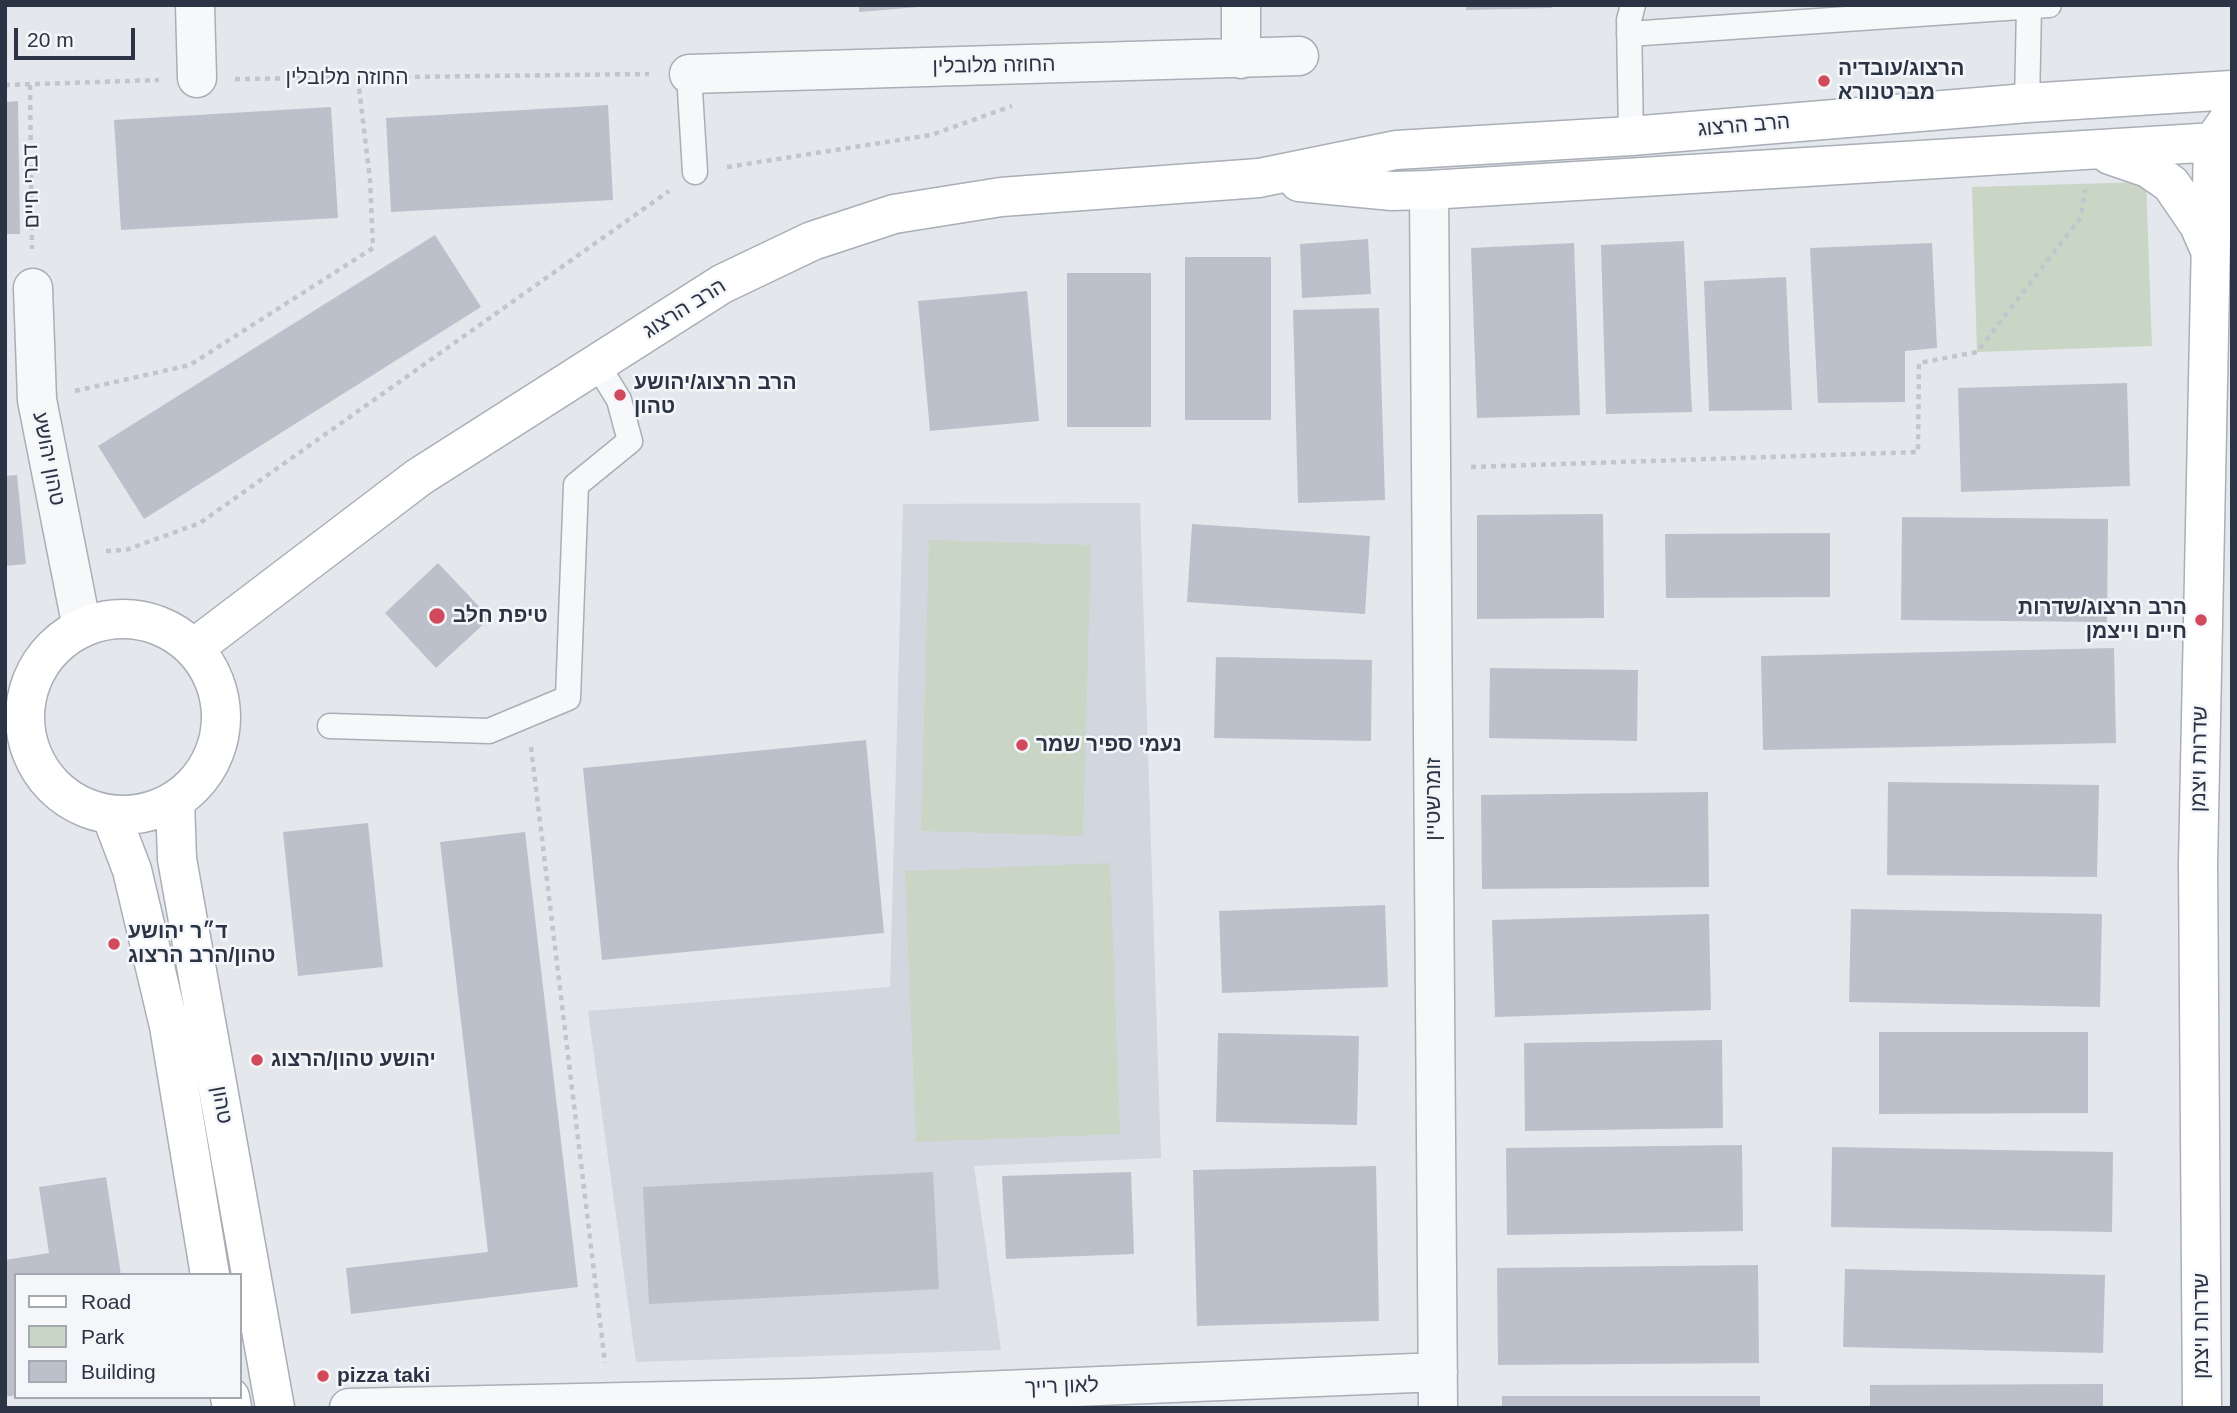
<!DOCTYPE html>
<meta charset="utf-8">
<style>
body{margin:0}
#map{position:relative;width:2237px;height:1413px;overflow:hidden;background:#e4e7ec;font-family:Arial,sans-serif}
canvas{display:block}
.frame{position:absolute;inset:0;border:7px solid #2b3445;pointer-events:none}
.legend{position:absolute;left:14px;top:1273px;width:228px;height:126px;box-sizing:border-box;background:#f4f6f9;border:2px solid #a4a8b1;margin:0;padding:9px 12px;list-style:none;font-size:21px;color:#2b3445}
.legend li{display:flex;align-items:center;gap:14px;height:35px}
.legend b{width:35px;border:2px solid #a4a8b1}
.scale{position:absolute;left:14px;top:28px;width:121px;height:32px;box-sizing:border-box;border:4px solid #2b3445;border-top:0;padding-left:9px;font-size:21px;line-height:24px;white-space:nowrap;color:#2b3445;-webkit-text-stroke:5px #f4f6f9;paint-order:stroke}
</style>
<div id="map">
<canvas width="2237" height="1413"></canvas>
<div class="frame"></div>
<ul class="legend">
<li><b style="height:9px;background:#fff"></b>Road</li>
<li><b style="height:19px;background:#c9d6c5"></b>Park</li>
<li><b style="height:19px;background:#bbc0ca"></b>Building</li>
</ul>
<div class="scale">20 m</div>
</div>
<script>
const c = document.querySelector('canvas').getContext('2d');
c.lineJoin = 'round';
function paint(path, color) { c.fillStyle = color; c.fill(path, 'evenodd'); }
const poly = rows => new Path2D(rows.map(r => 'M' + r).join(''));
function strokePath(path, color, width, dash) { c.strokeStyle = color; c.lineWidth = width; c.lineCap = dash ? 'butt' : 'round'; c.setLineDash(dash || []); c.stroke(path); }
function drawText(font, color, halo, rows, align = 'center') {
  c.font = font + ' Arial,"Noto Sans Hebrew",sans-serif'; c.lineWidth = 5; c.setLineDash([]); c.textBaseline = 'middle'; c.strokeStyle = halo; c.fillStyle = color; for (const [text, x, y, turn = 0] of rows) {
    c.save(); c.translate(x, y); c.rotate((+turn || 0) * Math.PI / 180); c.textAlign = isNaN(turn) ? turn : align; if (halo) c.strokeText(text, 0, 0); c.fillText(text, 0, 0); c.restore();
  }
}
const built = poly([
 [1140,503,1161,1158,974,1166,1001,1350,636,1362,588,1011,890,987,903,504]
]);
const green = poly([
 [2146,182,2152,346,1977,352,1972,187],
 [929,540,1091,545,1083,836,921,831],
 [1110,863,1120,1134,916,1142,905,871]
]);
const building = poly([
 [859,5,919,5,919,7,859,12],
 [1466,5,1552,5,1552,8,1466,10],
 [18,101,20,234,5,234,5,102],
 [608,105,613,200,391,212,386,118],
 [331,107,338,218,121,230,114,120],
 [435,235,481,307,144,519,98,446],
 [1368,239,1371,294,1302,298,1300,244],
 [1684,241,1692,412,1606,414,1601,245],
 [1574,243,1580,415,1477,418,1471,248],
 [1932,243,1937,348,1905,351,1905,402,1818,403,1810,248],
 [1185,257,1271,257,1271,420,1185,420],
 [1067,273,1151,273,1151,427,1067,427],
 [1786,277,1792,410,1709,411,1704,281],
 [1027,291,1039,421,930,431,918,301],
 [1379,308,1385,500,1298,503,1293,310],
 [2127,383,2130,486,1961,492,1958,388],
 [17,475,26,564,5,566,5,476],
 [1603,514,1604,618,1477,619,1477,515],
 [1902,517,2108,519,2107,622,1901,620],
 [1192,524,1370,536,1365,614,1187,602],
 [1830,533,1830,597,1666,598,1665,534],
 [438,563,490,618,436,668,385,613],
 [2114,648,2116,743,1763,750,1761,656],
 [1216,657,1372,660,1371,741,1214,738],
 [1490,668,1638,670,1637,741,1489,738],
 [866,740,884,933,602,960,583,768],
 [1888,782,2099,785,2097,877,1887,875],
 [1708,792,1709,887,1482,889,1481,795],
 [368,823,383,967,298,976,283,832],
 [525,832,578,1287,351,1314,346,1268,488,1252,440,842],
 [1385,905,1388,987,1222,993,1219,911],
 [1851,909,2102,914,2100,1007,1849,1002],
 [1709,914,1711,1010,1495,1017,1492,920],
 [1879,1032,2088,1032,2088,1113,1879,1114],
 [1218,1033,1359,1036,1357,1125,1216,1122],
 [1722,1040,1723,1128,1525,1131,1524,1043],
 [1742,1145,1743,1231,1507,1235,1506,1148],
 [1832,1147,2113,1152,2112,1232,1831,1227],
 [1376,1166,1379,1321,1197,1326,1193,1170],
 [933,1172,939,1289,649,1304,643,1187],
 [1131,1172,1134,1254,1006,1259,1002,1176],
 [106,1177,121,1275,16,1275,16,1395,5,1397,5,1260,49,1253,39,1187],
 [1758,1265,1759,1363,1498,1365,1497,1268],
 [1845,1269,2105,1275,2103,1353,1843,1347],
 [2103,1384,2103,1408,1870,1408,1870,1385],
 [1502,1396,1760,1396,1760,1408,1502,1408]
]);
const path = poly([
 [235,79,649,74],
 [5,85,159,80],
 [30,85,32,249],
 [727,167,931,135,1012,106],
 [75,391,190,365,373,248,370,180,358,79],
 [1471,467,1918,452,1919,363,1977,352,2081,217,2085,190],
 [106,551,126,550,200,523,669,191],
 [531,747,605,1363]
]);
const lane = poly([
 [1629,34,2049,5],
 [689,74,695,172],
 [2027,103,2029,7],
 [1631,136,1629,20,1633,5],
 [330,726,489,731,568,698,576,485,630,441,619,400,597,364]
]);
const street = poly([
 [195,5,197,78],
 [1241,59,1241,5],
 [689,74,1299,56],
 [1429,190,1438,1408],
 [33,288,37,400,82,628],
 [349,1408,810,1398,1438,1372]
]);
const secondary = poly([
 [2110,155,2148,168,2171,184,2199,225,2209,248],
 [1299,182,1392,191,1429,190,2232,141],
 '25 717a98 98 0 1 1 196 0a98 98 0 1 1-196 0Z',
 [194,648,419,477,722,284,812,241,894,214,1001,197,1259,178,1396,150,1631,136,2027,103,2232,90],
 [175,801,177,859,275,1408],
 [111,815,132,870,169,1026,210,1275],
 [230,1397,232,1408],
 [2202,1408,2198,863,2213,142,2232,115]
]);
const markers = [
 [1824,81,7,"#d1495b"],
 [620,395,7,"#d1495b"],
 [437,616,9,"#d1495b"],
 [2201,620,7,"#d1495b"],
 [1022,745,7,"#d1495b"],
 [114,944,7,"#d1495b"],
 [257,1060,7,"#d1495b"],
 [323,1376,7,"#d1495b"]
];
const streetNames = [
 ["החוזה מלובלין",994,66,-1],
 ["החוזה מלובלין",347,78],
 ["הרב הרצוג",1744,126,-5],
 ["דברי חיים",32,186,-91],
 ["הרב הרצוג",685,309,-32],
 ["טהון יהושע",48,459,79],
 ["שדרות ויצמן",2200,759,-89],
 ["זומרשטיין",1434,799,-90],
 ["טהון",221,1105,80],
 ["שדרות ויצמן",2202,1326,-90],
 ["לאון רייך",1062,1387,-2]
];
const poiNames = [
 ["הרצוג/עובדיה",1838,69],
 ["מברטנורא",1838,93],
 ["הרב הרצוג/יהושע",634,383],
 ["טהון",634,407],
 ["הרב הרצוג/שדרות",2187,608,"right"],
 ["חיים וייצמן",2187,632,"right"],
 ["טיפת חלב",453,616],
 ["נעמי ספיר שמר",1036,745],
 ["ד״ר יהושע",128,932],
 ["טהון/הרב הרצוג",128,956],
 ["יהושע טהון/הרצוג",271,1060],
 ["pizza taki",337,1376]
];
paint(built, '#d2d6de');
paint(green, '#c9d6c5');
paint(building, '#bbc0ca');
strokePath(lane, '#a9aeb7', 27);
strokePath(street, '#a9aeb7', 41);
strokePath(secondary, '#a9aeb7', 41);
strokePath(path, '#c2c5cb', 4.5, [5, 5]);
strokePath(lane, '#f7f8fa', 24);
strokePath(street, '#f7f8fa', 38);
strokePath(secondary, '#fff', 38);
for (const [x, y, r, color] of markers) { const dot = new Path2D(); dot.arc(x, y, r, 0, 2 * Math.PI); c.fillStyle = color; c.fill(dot); strokePath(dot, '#f4f6f9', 2.5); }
drawText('21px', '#2b3445', '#f4f6f9', streetNames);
drawText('bold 21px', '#2b3445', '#f4f6f9', poiNames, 'left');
</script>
